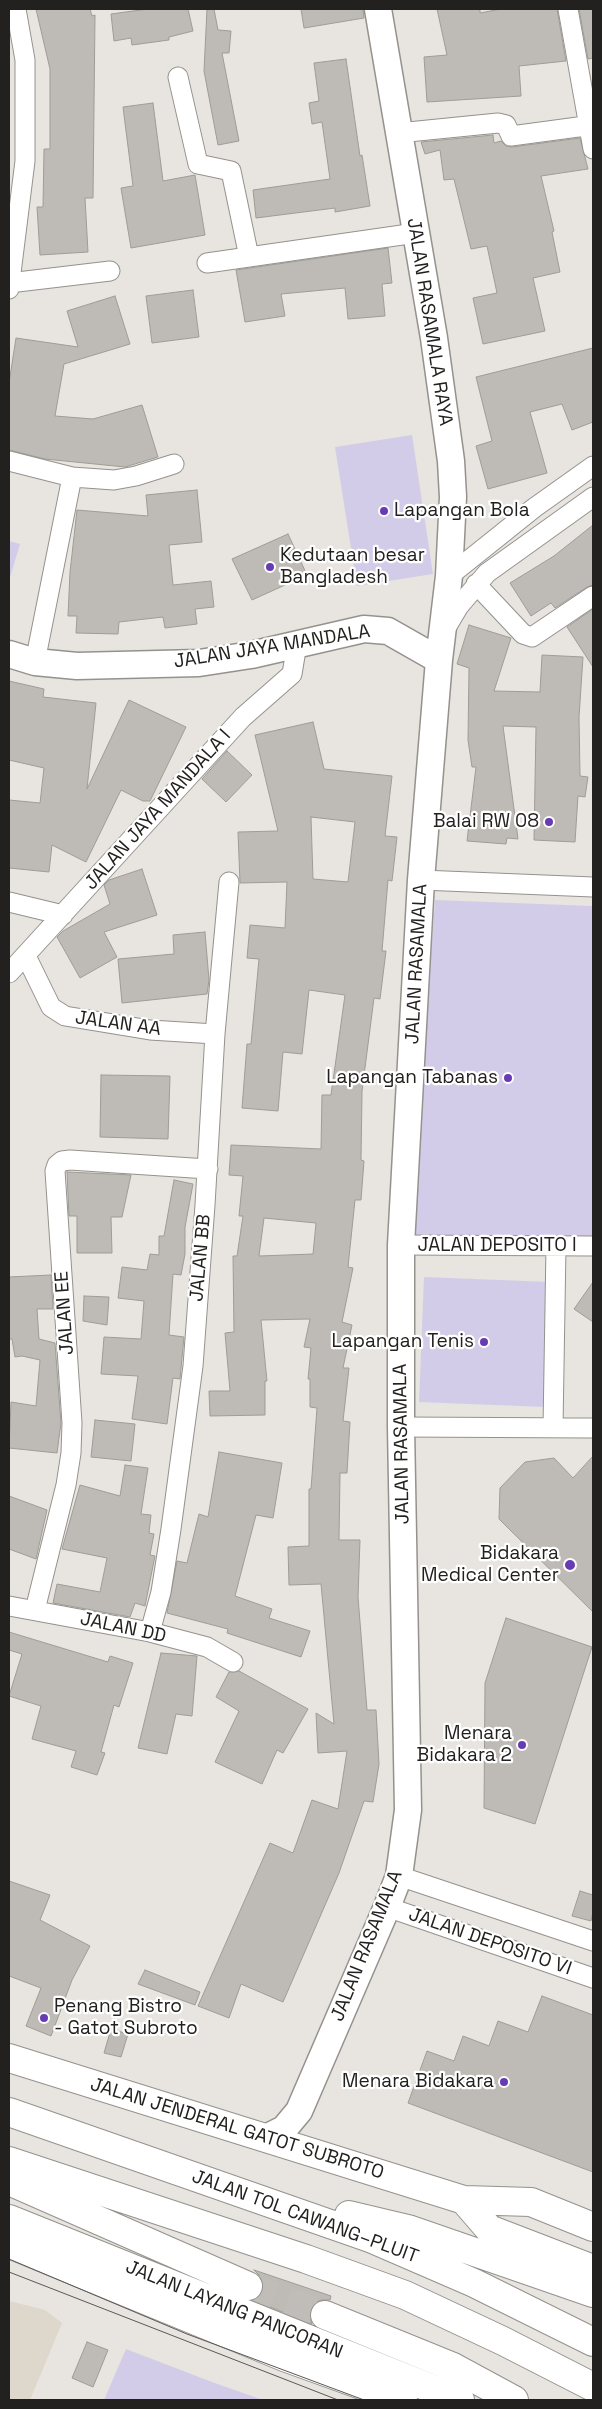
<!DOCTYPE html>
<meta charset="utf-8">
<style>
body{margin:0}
#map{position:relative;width:602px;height:2409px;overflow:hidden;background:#e8e4df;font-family:"Space Grotesk",sans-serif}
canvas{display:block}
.frame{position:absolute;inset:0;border:10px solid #22211f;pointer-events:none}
</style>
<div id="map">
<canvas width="602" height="2409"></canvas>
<div class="frame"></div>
</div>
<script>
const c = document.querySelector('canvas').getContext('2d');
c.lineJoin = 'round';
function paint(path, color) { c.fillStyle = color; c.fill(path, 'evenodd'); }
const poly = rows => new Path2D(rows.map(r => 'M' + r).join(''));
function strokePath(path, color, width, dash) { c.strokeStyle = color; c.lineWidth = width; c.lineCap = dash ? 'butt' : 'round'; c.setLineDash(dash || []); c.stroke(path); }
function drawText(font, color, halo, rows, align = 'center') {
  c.font = font + ' "Space Grotesk",sans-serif'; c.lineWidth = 4.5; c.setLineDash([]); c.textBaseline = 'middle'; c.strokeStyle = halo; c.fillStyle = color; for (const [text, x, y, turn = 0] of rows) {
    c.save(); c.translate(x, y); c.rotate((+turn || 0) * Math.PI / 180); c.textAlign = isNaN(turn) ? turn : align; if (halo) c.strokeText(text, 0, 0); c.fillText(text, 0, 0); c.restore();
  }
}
const built = poly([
 [9,2301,45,2310,62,2323,30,2400,9,2400]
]);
const green = poly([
 [412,435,433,574,357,586,335,447],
 [9,541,20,544,9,581],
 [435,900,593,906,593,1250,410,1250],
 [424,1277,550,1282,545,1407,419,1402],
 [126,2349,212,2382,263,2400,104,2400]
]);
const building = poly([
 [36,9,90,9,92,16,95,15,93,198,85,198,88,252,40,255,37,207,43,207,44,149,50,149,50,69,36,9],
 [148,9,188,9,193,31,169,37,169,40,132,45,131,38,114,41,111,14,148,9],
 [207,9,214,9,218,30,231,31,229,53,222,53,239,141,218,145,204,71,207,9],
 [301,9,363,9,364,18,304,28,301,9],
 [437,9,480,9,480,13,501,9,557,9,566,61,519,66,521,96,427,102,424,57,447,55,437,9],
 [579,9,593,9,593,58,588,59,579,9],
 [346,59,360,156,362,155,370,206,335,212,335,208,256,218,253,190,330,179,322,122,312,124,309,103,319,101,314,63,346,59],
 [153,103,163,181,195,175,205,235,131,248,121,188,133,186,123,107,153,103],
 [493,135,494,143,501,141,506,146,512,147,580,138,588,169,541,176,554,231,552,232,560,272,533,278,545,331,483,344,473,298,497,293,487,246,471,249,454,179,444,180,440,150,425,154,421,142,493,135],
 [388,248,392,283,382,284,385,316,348,319,345,288,281,294,285,316,245,322,236,270,388,248],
 [193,290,199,337,152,343,146,296,193,290],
 [115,296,130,344,64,364,55,416,93,419,142,405,158,457,125,467,45,459,9,450,9,383,16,338,78,347,67,311,115,296],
 [593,348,593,422,572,430,562,404,530,412,547,473,488,489,476,446,492,441,476,377,593,348],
 [197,490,202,542,169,545,173,585,211,581,214,607,195,609,197,624,165,628,163,617,119,622,118,634,76,633,77,616,68,616,70,572,77,510,148,516,146,495,197,490],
 [593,525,593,585,587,587,555,608,551,603,531,616,510,583,554,556,593,525],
 [288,534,307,575,252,600,232,559,288,534],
 [593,609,593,667,567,627,593,609],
 [469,625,511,638,494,691,540,692,542,655,583,657,579,717,580,776,588,777,585,797,578,796,575,842,534,840,536,727,503,726,518,839,507,838,506,844,467,841,476,767,472,767,468,740,469,668,457,664,469,625],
 [9,681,44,689,43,697,96,703,87,789,129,700,186,727,150,801,143,801,121,790,86,862,52,845,49,872,9,868,9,800,40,803,44,768,9,760,9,681],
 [313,722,324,769,392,776,385,836,397,837,392,881,388,880,382,951,386,951,380,999,374,998,362,1091,361,1160,364,1161,361,1200,355,1200,348,1267,353,1268,342,1322,352,1325,343,1368,349,1368,343,1421,350,1422,347,1473,340,1473,339,1540,360,1540,358,1597,367,1710,376,1710,379,1764,373,1802,364,1801,339,1873,283,2002,241,1984,229,2018,198,2006,270,1843,293,1853,312,1800,338,1809,347,1751,318,1753,316,1713,334,1724,321,1584,289,1585,288,1547,309,1546,309,1489,311,1489,317,1408,310,1407,310,1379,308,1379,311,1348,304,1347,310,1319,261,1320,267,1381,265,1381,265,1415,210,1416,209,1391,230,1391,225,1333,234,1332,233,1256,237,1256,243,1216,239,1216,243,1176,229,1175,231,1145,321,1149,322,1095,331,1095,345,995,309,990,302,1054,283,1052,278,1111,242,1108,247,1044,251,1044,259,959,247,958,250,925,285,928,287,882,240,883,238,832,278,831,255,735,313,722],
 [311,817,355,822,348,882,313,879,311,817],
 [264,1218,316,1223,313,1254,259,1256,264,1218],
 [227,751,252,775,226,802,202,779,227,751],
 [142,869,157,915,104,932,117,957,80,978,57,937,63,931,110,904,104,885,109,880,142,869],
 [205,932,209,980,207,994,122,1003,118,959,174,954,173,935,205,932],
 [101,1075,170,1076,168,1139,100,1137,101,1075],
 [67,1172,131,1175,122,1217,111,1217,112,1253,77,1253,77,1216,69,1216,67,1172],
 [174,1180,193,1184,185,1227,185,1254,181,1275,173,1274,169,1335,184,1337,180,1379,173,1378,167,1424,132,1419,138,1376,101,1374,104,1337,141,1339,144,1301,118,1298,122,1267,147,1270,150,1254,159,1255,159,1236,164,1236,174,1180],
 [51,1275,53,1309,37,1309,39,1339,55,1343,61,1423,57,1453,9,1448,11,1402,36,1406,40,1360,22,1356,15,1357,12,1339,9,1339,9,1277,51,1275],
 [593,1282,593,1322,574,1309,593,1282],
 [84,1296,109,1297,107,1325,83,1321,84,1296],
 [95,1420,135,1424,131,1461,91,1457,95,1420],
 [219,1452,282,1463,273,1518,256,1515,235,1596,272,1609,269,1618,310,1631,301,1657,227,1633,228,1629,167,1613,177,1561,187,1563,199,1514,208,1517,219,1452],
 [593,1456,593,1612,499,1519,500,1488,525,1462,554,1458,573,1478,593,1456],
 [125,1465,148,1468,141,1514,151,1515,149,1533,154,1534,150,1555,155,1556,145,1606,135,1603,130,1617,53,1603,57,1584,100,1592,107,1558,62,1549,80,1485,120,1496,125,1465],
 [9,1496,47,1510,36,1559,9,1549,9,1496],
 [506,1618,592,1647,535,1824,484,1808,485,1683,506,1618],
 [9,1632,108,1662,110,1656,133,1663,119,1707,114,1705,101,1752,105,1753,97,1775,71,1767,76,1751,32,1739,41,1706,9,1696,22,1654,9,1650,9,1632],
 [161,1653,197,1656,192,1716,176,1714,167,1754,138,1748,161,1653],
 [239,1671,308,1709,283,1753,277,1750,262,1784,215,1762,239,1711,216,1697,229,1672,239,1671],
 [9,1881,50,1895,40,1920,90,1946,72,1980,51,2036,26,2026,41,1988,9,1976,9,1881],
 [580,1891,593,1895,593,1912,591,1921,572,1916,580,1891],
 [145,1970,200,1992,195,2005,138,1984,145,1970],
 [542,1996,593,2015,593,2172,408,2103,427,2051,454,2061,463,2036,489,2046,498,2021,528,2032,542,1996],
 [111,2029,128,2034,121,2057,104,2053,111,2029],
 [254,2270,331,2296,330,2300,322,2300,316,2302,311,2309,310,2317,312,2324,253,2300,262,2293,264,2285,261,2277,254,2270],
 [87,2342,108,2350,93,2387,72,2378,87,2342]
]);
const highwayTunnel = poly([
 [248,2286,325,2315]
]);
const street = poly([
 [568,9,593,149],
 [178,77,198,164,231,171,249,257],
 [398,133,498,123,506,125,511,136,593,125],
 [207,263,416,233],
 [9,283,110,271],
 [9,289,25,161,25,60,16,9],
 [9,461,72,477,114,480,136,476,174,464],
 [449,576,534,508,593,466],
 [476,584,523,634,532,637,593,596],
 [446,628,459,606,487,573,593,497],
 [35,662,72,477],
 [421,880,593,887],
 [9,902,63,915],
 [26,956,51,1007,65,1016,150,1030,215,1034],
 [9,973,243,717,292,674,295,656,291,645],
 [401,1245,593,1246],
 [401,1427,593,1428],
 [553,1428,556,1246],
 [9,1606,150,1632,207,1647,233,1662],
 [35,1610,66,1485,71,1453,72,1423,55,1171,57,1165,62,1161,70,1160,208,1169],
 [150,1632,161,1592,171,1529,193,1366,205,1205,215,1034,229,882],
 [399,1876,593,1941],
 [387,1907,593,1978]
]);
const secondary = poly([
 [9,654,35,662,77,666,199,663,251,655,364,629,388,631,439,660],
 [268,2137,284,2129,299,2111,387,1907,399,1876,408,1810,401,1427,401,1245,421,880,439,660,449,576,453,497,451,461,434,338,378,9]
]);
const highway = poly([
 [9,2058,464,2200,531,2202,593,2227],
 [9,2112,370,2238,474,2283,593,2342],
 [9,2161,306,2259,405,2295,503,2341,593,2387],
 [9,2181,248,2286],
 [464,2200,489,2229,593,2269],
 [349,2215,408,2229,593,2293],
 [9,2219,460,2400],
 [9,2244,284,2357,403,2400],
 [325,2315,453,2367,514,2400]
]);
const tram = poly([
 [9,2259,187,2334,364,2400],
 [9,2272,338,2400]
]);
const markers = [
 [384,511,5,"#673bb3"],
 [270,567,5,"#673bb3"],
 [549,822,5,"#673bb3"],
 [508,1078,5,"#673bb3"],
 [484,1342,5,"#673bb3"],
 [570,1565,6,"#673bb3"],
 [522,1745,5,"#673bb3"],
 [44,2018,5,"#673bb3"],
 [504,2082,5,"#673bb3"]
];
const streetNames = [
 ["JALAN RASAMALA RAYA",429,322,81],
 ["JALAN JAYA MANDALA",272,647,-9],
 ["JALAN JAYA MANDALA I",158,810,-48],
 ["JALAN RASAMALA",417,964,-87],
 ["JALAN AA",118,1024,8],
 ["JALAN DEPOSITO I",497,1246],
 ["JALAN BB",201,1258,-85],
 ["JALAN EE",65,1313,-94],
 ["JALAN RASAMALA",402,1444,-91],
 ["JALAN DD",123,1628,12],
 ["JALAN DEPOSITO VI",490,1942,19],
 ["JALAN RASAMALA",367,1946,-68],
 ["JALAN JENDERAL GATOT SUBROTO",237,2129,17],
 ["JALAN TOL CAWANG–PLUIT",305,2217,20],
 ["JALAN LAYANG PANCORAN",234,2310,22]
];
const poiNames = [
 ["Lapangan Bola",394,511,"left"],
 ["Kedutaan besar",280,556,"left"],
 ["Bangladesh",280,578,"left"],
 ["Balai RW 08",539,822],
 ["Lapangan Tabanas",498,1078],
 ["Lapangan Tenis",474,1342],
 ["Bidakara",559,1554],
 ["Medical Center",559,1576],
 ["Menara",512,1734],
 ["Bidakara 2",512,1756],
 ["Penang Bistro",54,2007,"left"],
 ["- Gatot Subroto",54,2029,"left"],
 ["Menara Bidakara",494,2082]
];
paint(built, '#ded7cb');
paint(green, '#d3cce9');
paint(building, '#bebab5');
strokePath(building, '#9f9c97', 1);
strokePath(highwayTunnel, '#c0bdb9', 28, [28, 14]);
strokePath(street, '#95928d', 21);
strokePath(secondary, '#95928d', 29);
strokePath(highway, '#95928d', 30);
strokePath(street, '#fff', 19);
strokePath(secondary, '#fff', 26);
strokePath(highway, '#fff', 28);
strokePath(tram, '#5a5856', 1);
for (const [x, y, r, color] of markers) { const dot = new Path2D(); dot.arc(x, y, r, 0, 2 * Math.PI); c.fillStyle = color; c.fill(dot); strokePath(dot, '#fff', 2); }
drawText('19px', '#22211f', '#fff', streetNames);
drawText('19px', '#22211f', '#fff', poiNames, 'right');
</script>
